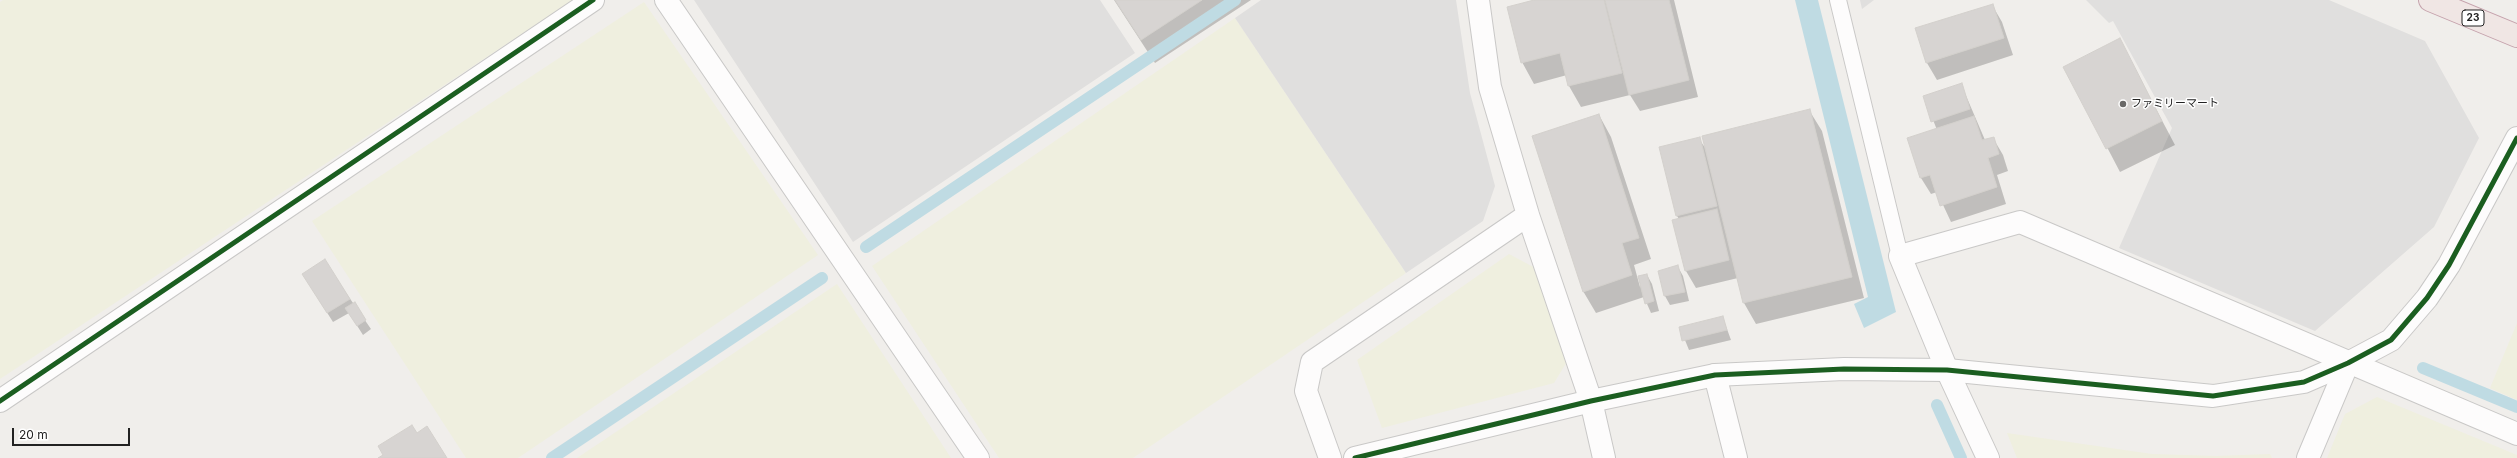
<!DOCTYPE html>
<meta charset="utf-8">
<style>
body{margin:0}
#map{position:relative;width:2517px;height:458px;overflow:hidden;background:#f0eeeb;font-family:Inter,sans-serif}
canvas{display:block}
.scale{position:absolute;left:12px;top:428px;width:118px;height:18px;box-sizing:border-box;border:2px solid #222;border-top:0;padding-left:5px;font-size:12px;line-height:14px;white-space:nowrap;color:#222;-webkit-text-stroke:3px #fff;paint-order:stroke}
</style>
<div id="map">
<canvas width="2517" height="458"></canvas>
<div class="scale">20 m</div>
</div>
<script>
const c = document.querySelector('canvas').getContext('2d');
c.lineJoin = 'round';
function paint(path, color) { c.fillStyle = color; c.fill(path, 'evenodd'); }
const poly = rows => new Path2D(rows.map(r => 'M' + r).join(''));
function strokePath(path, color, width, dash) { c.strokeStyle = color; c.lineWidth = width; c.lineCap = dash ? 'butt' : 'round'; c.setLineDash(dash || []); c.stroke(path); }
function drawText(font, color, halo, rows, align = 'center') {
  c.font = font + ' Inter,"Noto Sans JP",sans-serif'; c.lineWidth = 3; c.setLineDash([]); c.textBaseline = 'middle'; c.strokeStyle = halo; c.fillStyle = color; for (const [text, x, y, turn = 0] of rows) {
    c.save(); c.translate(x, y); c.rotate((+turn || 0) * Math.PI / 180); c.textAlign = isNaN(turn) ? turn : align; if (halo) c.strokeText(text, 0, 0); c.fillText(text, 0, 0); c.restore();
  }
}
const farmland = poly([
 [3,0,573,0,0,379,0,2],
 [644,2,818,255,518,458,466,458,312,221],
 [1235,18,1406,273,1133,458,999,458,872,266],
 [1509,254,1539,270,1568,360,1554,383,1382,428,1357,360],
 [837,284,951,458,577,458],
 [2517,323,2517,400,2490,388],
 [2377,397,2517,455,2517,458,2327,458,2345,414],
 [2007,433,2152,454,2216,456,2270,454,2272,458,2017,458]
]);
const parking = poly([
 [694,0,1100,0,1135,53,853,242],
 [1261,0,1456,0,1470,93,1495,186,1483,221,1406,273,1235,18],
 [1860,0,1874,0,1862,9],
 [2086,0,2329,0,2425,41,2479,138,2434,227,2315,331,2119,248,2172,128,2113,21,2109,23]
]);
const water = poly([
 [1795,0,1818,0,1896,312,1864,328,1854,304,1868,297]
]);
const shadow = poly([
 [1114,0,1251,0,1155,63],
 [1538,0,1674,0,1698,97,1640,111,1630,95,1581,107,1569,86,1567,75,1534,84,1522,62],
 [1992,5,2002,22,2013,55,1937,80,1927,63,1917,29],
 [2119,39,2175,145,2120,172,2065,67],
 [1961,84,1985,140,1993,138,2003,155,2008,171,1997,175,2006,204,1951,222,1937,192,1931,194,1921,178,1937,130,1924,97],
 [1809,110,1822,131,1864,298,1756,324,1744,303,1738,278,1696,288,1686,271,1674,220,1679,219,1677,216,1699,139,1706,149],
 [1599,115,1611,137,1651,259,1634,265,1640,287,1647,275,1652,284,1659,311,1651,313,1644,297,1596,313,1583,291],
 [324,261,371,329,363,335,349,313,333,322,309,284],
 [1678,267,1683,276,1689,301,1670,305,1665,296,1659,272],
 [1723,318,1731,340,1689,350,1680,328]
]);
const stream = poly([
 [866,247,1235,0],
 [2423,368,2517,407],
 [1937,405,1961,458],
 [552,458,822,278]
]);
const building = poly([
 [1115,0,1202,0,1141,40,1115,0],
 [1534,0,1604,0,1622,73,1568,86,1560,53,1521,63,1507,7,1534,0],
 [1605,0,1669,0,1689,80,1629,95,1605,0],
 [1993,4,2004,38,1926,63,1915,28,1993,4],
 [2120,38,2162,121,2106,149,2063,67,2120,38],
 [1962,83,1970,109,1931,122,1923,96,1962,83],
 [1810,109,1852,277,1743,303,1702,136,1810,109],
 [1599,114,1639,238,1622,243,1632,275,1583,292,1532,136,1599,114],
 [1974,116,1982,140,1994,137,1999,154,1988,158,1997,187,1940,206,1930,175,1920,178,1907,138,1974,116],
 [1700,137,1717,206,1676,216,1659,147,1700,137],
 [1717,209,1729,260,1685,271,1672,220,1717,209],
 [325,259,350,299,327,313,302,274,325,259],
 [1678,265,1685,292,1664,296,1658,271,1678,265],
 [1647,274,1654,301,1645,304,1638,276,1647,274],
 [355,302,366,320,357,326,345,308,355,302],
 [1723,316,1727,330,1682,341,1679,327,1723,316],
 [412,425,417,433,427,426,447,458,378,458,383,455,378,446,412,425]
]);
const service = poly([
 [1838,0,1900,256]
]);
const minor = poly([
 [666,0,978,458],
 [1478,0,1490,87,1528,215,1591,401,1604,458],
 [1715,375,1736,458],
 [0,401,593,0],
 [1330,458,1306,391,1312,362,1528,215],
 [1988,458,1947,370,1900,256,2020,222,2517,434],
 [2308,458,2348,363]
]);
const tertiary = poly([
 [1355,458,1591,401,1715,375,1844,369,1947,370,2213,396,2304,382,2348,363,2391,340,2427,298,2449,265,2517,138]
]);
const trunk = poly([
 [2430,0,2517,36]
]);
const cycleway = poly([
 [0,401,593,0],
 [1355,458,1591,401,1715,375,1844,369,1947,370,2213,396,2304,382,2348,363,2391,340,2427,298,2449,265,2517,138]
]);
const markers = [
 [2123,104,4,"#6a6968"]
];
const shields = [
 [2473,18,22]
];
const shieldNames = [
 ["23",2473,18]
];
const poiNames = [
 ["ファミリーマート",2131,104]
];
paint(farmland, '#efefdf');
paint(parking, '#e0dfde');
paint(water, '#bfdbe3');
paint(shadow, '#0003');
strokePath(stream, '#bfdbe3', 12);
paint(building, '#d7d4d2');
strokePath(building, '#d3d0cc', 1);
strokePath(service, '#c9c8c7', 18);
strokePath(minor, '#c9c8c7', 24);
strokePath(tertiary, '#c9c8c7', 24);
strokePath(trunk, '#c5a2ac', 24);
strokePath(service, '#fdfcfc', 16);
strokePath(minor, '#fdfcfc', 22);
strokePath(tertiary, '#fdfcfc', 22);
strokePath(trunk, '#f0e6e4', 22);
strokePath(cycleway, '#1b5e20', 5);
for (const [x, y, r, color] of markers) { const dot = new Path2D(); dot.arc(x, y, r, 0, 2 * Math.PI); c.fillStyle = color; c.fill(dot); strokePath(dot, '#fff', 1.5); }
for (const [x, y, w] of shields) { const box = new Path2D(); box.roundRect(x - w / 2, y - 8, w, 16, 3); c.fillStyle = '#fff'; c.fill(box); strokePath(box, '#222', 1); }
drawText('bold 10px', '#222', null, shieldNames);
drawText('11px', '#222', '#fff', poiNames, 'left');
</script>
